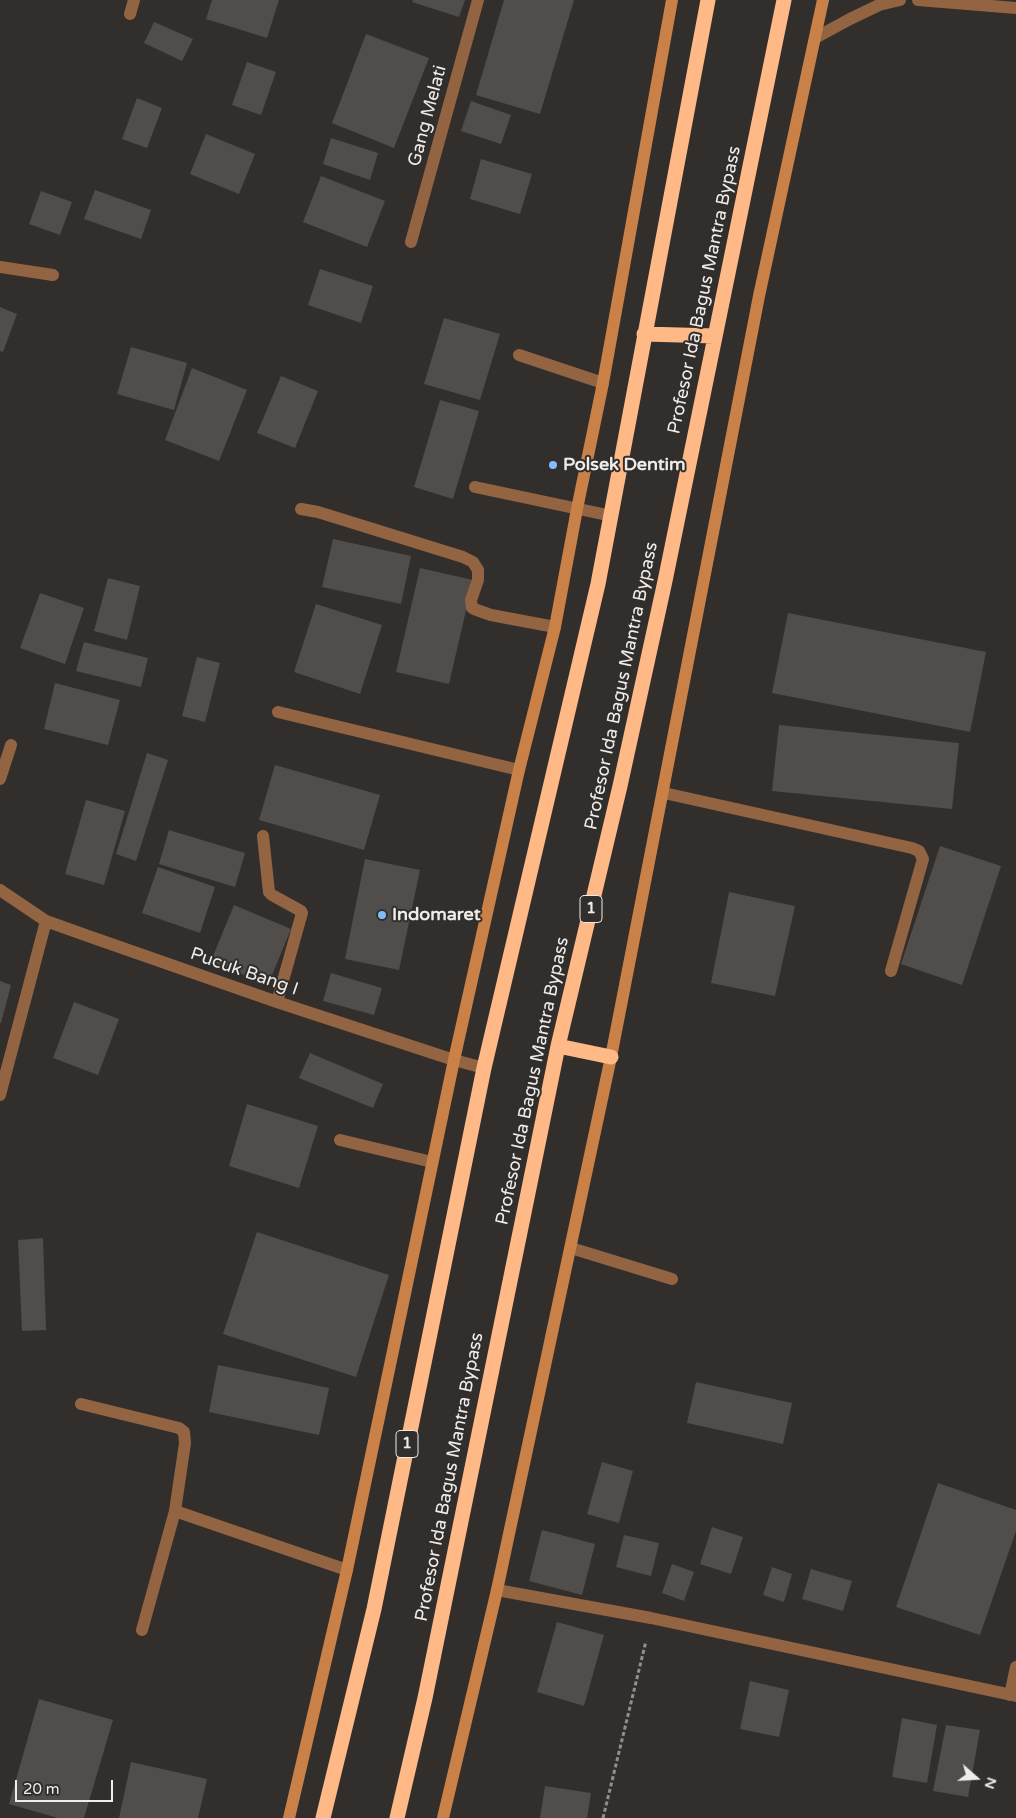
<!DOCTYPE html>
<style>
body{margin:0}
#map{position:relative;width:1016px;height:1818px;overflow:hidden;background:#322e2c;font-family:"Varela Round",sans-serif}
canvas{display:block}
.north{position:absolute;left:951px;top:1753px;width:50px;height:50px;-webkit-text-stroke:4px #322e2c;paint-order:stroke;rotate:109deg;font-size:14px;font-weight:700;line-height:20px;text-align:center;color:#efedeb}
.north::after{content:'';display:block;margin:auto;width:18px;height:22px;background:#efedeb;clip-path:polygon(50% 0,100% 100%,50% 72%,0 100%)}
.scale{position:absolute;left:15px;top:1780px;width:98px;height:22px;box-sizing:border-box;border:2px solid #efedeb;border-top:0;padding-left:6px;font-size:15px;line-height:18px;white-space:nowrap;color:#efedeb;-webkit-text-stroke:4px #322e2c;paint-order:stroke}
</style>
<div id="map">
<canvas width="1016" height="1818"></canvas>
<div class="north">N</div>
<div class="scale">20 m</div>
</div>
<script>
const c = document.querySelector('canvas').getContext('2d');
c.lineJoin = 'round';
function paint(path, color) { c.fillStyle = color; c.fill(path, 'evenodd'); }
const poly = rows => new Path2D(rows.map(r => 'M' + r).join(''));
function strokePath(path, color, width, dash) { c.strokeStyle = color; c.lineWidth = width; c.lineCap = dash ? 'butt' : 'round'; c.setLineDash(dash || []); c.stroke(path); }
function drawText(font, color, halo, rows, align = 'center') {
  c.font = font + ' "Varela Round",sans-serif'; c.lineWidth = 4; c.setLineDash([]); c.textBaseline = 'middle'; c.strokeStyle = halo; c.fillStyle = color; for (const [text, x, y, turn = 0] of rows) {
    c.save(); c.translate(x, y); c.rotate((+turn || 0) * Math.PI / 180); c.textAlign = isNaN(turn) ? turn : align; if (halo) c.strokeText(text, 0, 0); c.fillText(text, 0, 0); c.restore();
  }
}
const building = poly([
 [212,0,279,0,267,38,206,19],
 [413,0,465,0,459,17,412,2],
 [504,0,574,0,540,114,476,95],
 [154,22,193,39,182,61,144,43],
 [366,34,429,58,394,148,332,123],
 [247,62,276,72,261,115,232,105],
 [137,98,162,108,147,148,122,139],
 [471,101,511,115,501,144,461,131],
 [206,134,255,154,239,194,190,174],
 [331,138,378,153,370,180,323,164],
 [481,159,532,174,520,214,470,199],
 [321,176,385,201,367,247,303,222],
 [95,190,151,210,141,239,84,219],
 [41,191,72,202,60,235,29,224],
 [320,269,373,286,361,323,308,305],
 [0,307,17,314,3,352,0,351],
 [444,318,500,334,480,400,424,384],
 [131,347,187,363,174,410,117,394],
 [192,368,247,390,219,461,165,440],
 [281,376,318,391,295,448,257,433],
 [440,400,479,411,453,499,414,487],
 [333,539,411,556,401,604,322,587],
 [420,568,473,580,449,684,396,672],
 [108,578,140,586,127,640,94,631],
 [40,593,84,608,65,664,20,648],
 [316,604,382,625,360,694,294,672],
 [788,613,986,652,970,732,772,693],
 [84,642,148,658,141,687,76,671],
 [197,657,220,663,205,722,182,716],
 [55,683,120,700,108,745,44,729],
 [779,725,959,743,952,809,772,791],
 [147,753,168,760,136,861,116,854],
 [275,765,380,795,364,850,259,820],
 [86,800,125,811,104,885,65,874],
 [169,830,245,853,235,887,159,864],
 [940,846,1001,866,962,985,901,964],
 [365,859,420,870,399,970,345,959],
 [158,867,215,887,200,933,142,913],
 [729,892,795,906,775,996,711,983],
 [234,905,291,929,268,985,211,961],
 [331,973,382,988,374,1015,323,1001],
 [0,981,11,985,1,1023,0,1023],
 [74,1002,119,1019,98,1075,53,1058],
 [310,1053,383,1084,373,1108,299,1078],
 [247,1104,318,1126,299,1188,229,1166],
 [257,1232,389,1275,356,1377,223,1334],
 [43,1238,46,1330,22,1331,18,1240],
 [218,1365,329,1388,319,1435,209,1412],
 [696,1382,792,1403,783,1444,687,1423],
 [602,1462,633,1471,619,1523,587,1514],
 [938,1483,1016,1510,1016,1531,980,1635,896,1607],
 [712,1527,743,1537,731,1574,700,1564],
 [542,1530,595,1544,582,1595,529,1581],
 [624,1535,659,1543,651,1576,616,1567],
 [672,1564,694,1572,684,1601,662,1593],
 [772,1567,792,1574,784,1602,763,1595],
 [811,1569,852,1581,843,1611,802,1599],
 [557,1622,604,1635,584,1706,537,1692],
 [750,1681,789,1690,779,1737,740,1729],
 [39,1699,113,1720,84,1818,58,1818,9,1804],
 [902,1718,937,1725,927,1783,892,1777],
 [946,1725,980,1730,968,1797,933,1791],
 [131,1762,207,1779,198,1818,119,1818],
 [545,1786,591,1793,587,1818,540,1818]
]);
const path = poly([
 [603,1818,646,1641]
]);
const lane = poly([
 [519,355,603,383],
 [475,487,612,516],
 [278,712,519,770],
 [664,793,912,848,919,851,923,859,891,971],
 [340,1140,432,1162],
 [571,1248,672,1279],
 [1010,1695,1016,1667]
]);
const street = poly([
 [918,0,1016,8],
 [130,14,134,0],
 [815,38,850,19,879,5,900,0],
 [411,242,478,0],
 [0,267,53,275],
 [301,509,318,512,463,557,473,562,478,570,478,580,471,600,472,608,474,609,491,615,555,627],
 [0,779,11,745],
 [263,836,269,892,272,895,301,911,302,913,277,1002],
 [0,890,46,921,88,936,277,1002,454,1060,484,1068],
 [0,1095,46,921],
 [81,1404,179,1428,184,1432,185,1443,175,1511,347,1570],
 [497,1590,651,1618,1016,1696],
 [142,1630,175,1511]
]);
const secondary = poly([
 [289,1818,347,1570,454,1060,519,770,555,627,577,509,603,383,672,0],
 [443,1818,497,1590,611,1057,759,296,823,0]
]);
const highway = poly([
 [644,334,715,336],
 [558,1046,611,1057],
 [323,1818,374,1609,484,1068,598,584,708,0],
 [397,1818,425,1698,558,1046,620,786,665,581,784,0]
]);
const markers = [
 [553,465,5,"#81bdfa"],
 [382,915,5,"#81bdfa"]
];
const shields = [
 [591,909,22],
 [407,1444,22]
];
const shieldNames = [
 ["1",591,909],
 ["1",407,1444]
];
const streetNames = [
 ["Gang Melati",428,116,-75],
 ["Profesor Ida Bagus Mantra Bypass",705,290,-78],
 ["Profesor Ida Bagus Mantra Bypass",622,686,-78],
 ["Pucuk Bang I",244,972,19],
 ["Profesor Ida Bagus Mantra Bypass",533,1081,-78],
 ["Profesor Ida Bagus Mantra Bypass",450,1477,-79]
];
const poiNames = [
 ["Polsek Dentim",563,465],
 ["Indomaret",392,915]
];
paint(building, '#514d4b');
strokePath(path, '#918e8c', 3, [4, 2.5]);
strokePath(lane, '#936442', 12);
strokePath(street, '#936442', 12);
strokePath(secondary, '#ca8147', 12);
strokePath(highway, '#feb987', 15);
for (const [x, y, r, color] of markers) { const dot = new Path2D(); dot.arc(x, y, r, 0, 2 * Math.PI); c.fillStyle = color; c.fill(dot); strokePath(dot, '#322e2c', 2); }
for (const [x, y, w] of shields) { const box = new Path2D(); box.roundRect(x - w / 2, y - 13.5, w, 27, 4); c.fillStyle = '#322e2c'; c.fill(box); strokePath(box, '#efedeb', 1); }
drawText('bold 16px', '#efedeb', null, shieldNames);
drawText('18px', '#efedeb', '#322e2c', streetNames);
drawText('bold 18px', '#efedeb', '#322e2c', poiNames, 'left');
</script>
